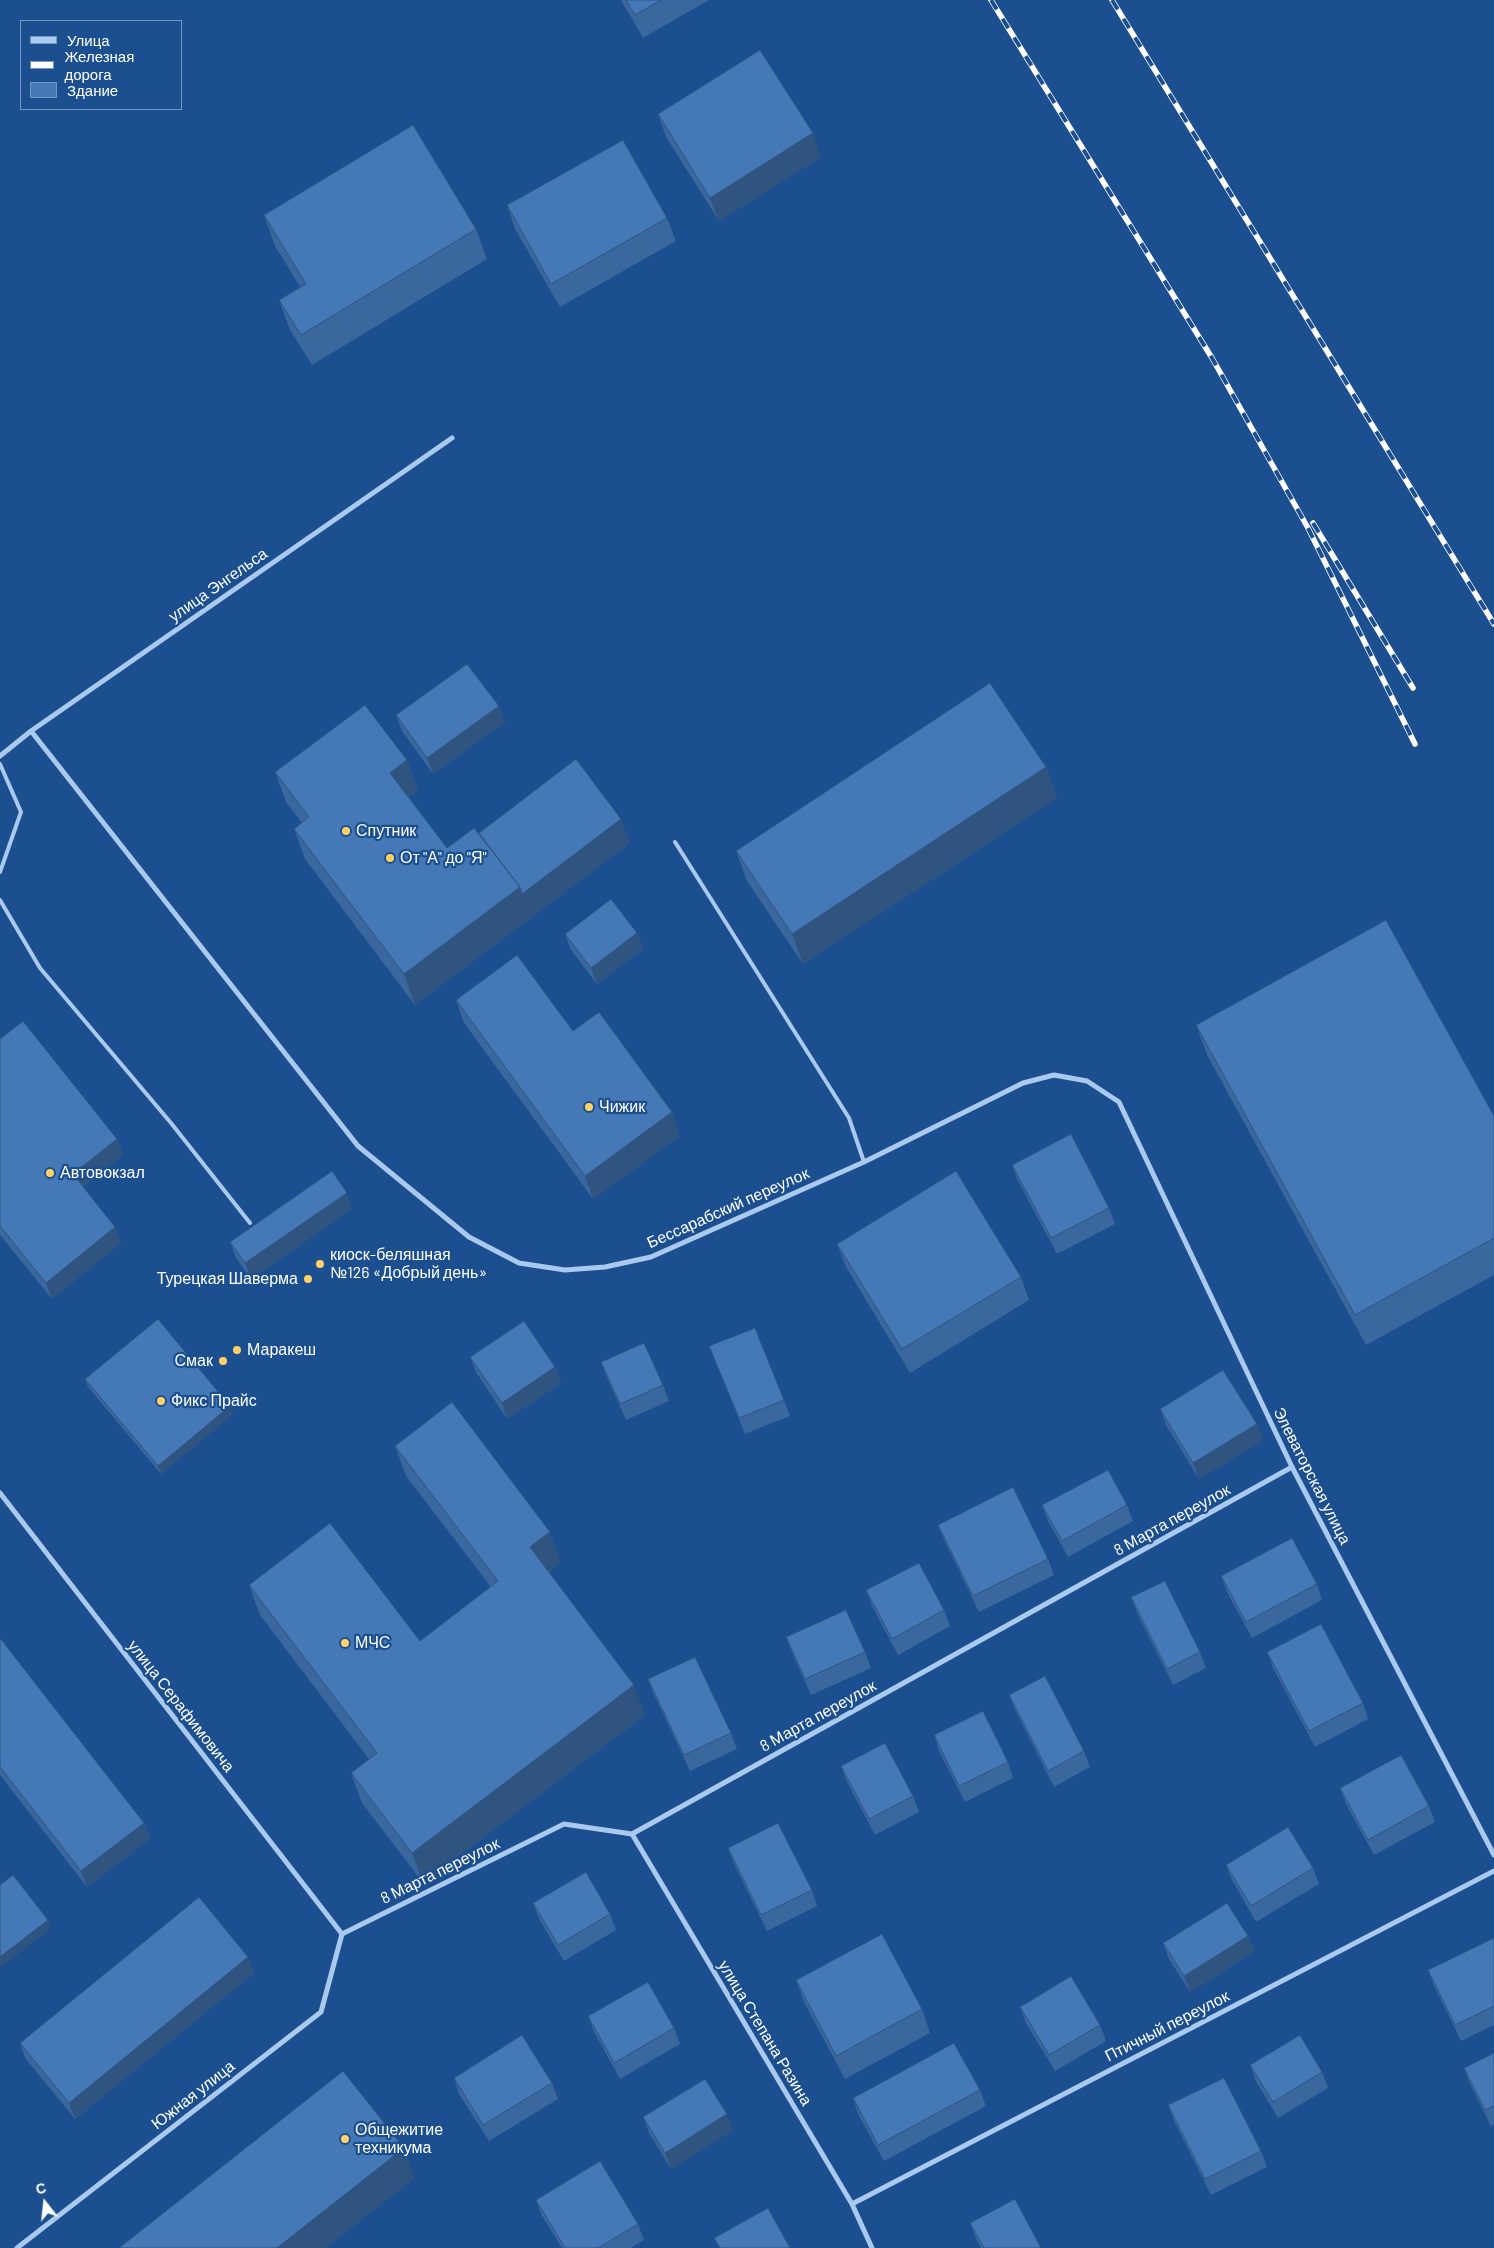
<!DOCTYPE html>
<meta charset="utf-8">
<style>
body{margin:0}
#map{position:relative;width:1494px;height:2248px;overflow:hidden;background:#1b4f8f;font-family:Barlow,sans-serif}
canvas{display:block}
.legend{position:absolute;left:20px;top:20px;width:162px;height:90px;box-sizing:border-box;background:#1b4f8f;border:1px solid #7695bc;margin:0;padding:6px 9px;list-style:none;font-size:15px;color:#fff}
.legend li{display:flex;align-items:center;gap:10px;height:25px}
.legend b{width:25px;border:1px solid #7695bc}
.north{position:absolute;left:20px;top:2178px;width:50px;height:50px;-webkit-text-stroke:4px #1b4f8f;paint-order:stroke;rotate:344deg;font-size:14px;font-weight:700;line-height:20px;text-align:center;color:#fff}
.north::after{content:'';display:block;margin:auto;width:18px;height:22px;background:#fff;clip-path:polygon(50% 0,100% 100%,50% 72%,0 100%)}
</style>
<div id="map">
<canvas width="1494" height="2248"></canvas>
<ul class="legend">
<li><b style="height:6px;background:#a9c9ee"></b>Улица</li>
<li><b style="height:6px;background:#fff"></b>Железная дорога</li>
<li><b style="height:14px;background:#4478b7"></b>Здание</li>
</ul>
<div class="north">С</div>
</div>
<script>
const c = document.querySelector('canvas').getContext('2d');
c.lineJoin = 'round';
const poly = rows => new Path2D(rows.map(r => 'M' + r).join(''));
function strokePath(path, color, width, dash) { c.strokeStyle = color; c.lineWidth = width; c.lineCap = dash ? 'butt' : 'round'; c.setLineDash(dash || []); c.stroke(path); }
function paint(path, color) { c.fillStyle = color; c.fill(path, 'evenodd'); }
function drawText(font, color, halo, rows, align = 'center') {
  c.font = font + ' Barlow,sans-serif'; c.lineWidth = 4.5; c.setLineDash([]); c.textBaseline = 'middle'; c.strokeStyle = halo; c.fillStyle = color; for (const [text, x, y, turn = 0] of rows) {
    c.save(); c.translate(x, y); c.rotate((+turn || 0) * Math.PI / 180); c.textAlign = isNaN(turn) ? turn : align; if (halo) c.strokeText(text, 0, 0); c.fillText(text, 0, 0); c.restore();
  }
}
const service = poly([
 [0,764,21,812,0,872],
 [675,842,849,1118,864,1162],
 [0,900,40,968,171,1123,250,1223]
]);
const minor = poly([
 [31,731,358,1146,469,1237,519,1263,565,1270,605,1267,651,1257,864,1162,1023,1083,1054,1075,1087,1081,1119,1102,1292,1467,1494,1855],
 [0,756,31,731,452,438],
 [0,1493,342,1934],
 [632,1834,852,2204,872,2248],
 [342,1934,564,1824,632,1834,1292,1467],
 [852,2204,1494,1871],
 [17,2248,321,2012,342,1934]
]);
const rail = poly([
 [991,0,1212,358,1308,528,1415,744],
 [1112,0,1494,624],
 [1313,523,1413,688]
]);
const wall = poly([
 [621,0,709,0,643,38],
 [658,114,821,157,719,221,666,137],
 [507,205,667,218,676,241,560,307,515,229],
 [264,215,476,229,487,259,312,365,290,330,279,300,300,287,275,246],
 [499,706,505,722,433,774,402,731,396,715],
 [407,760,418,790,409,797,447,848,479,833,630,843,415,1005,305,859,294,829,302,823,286,802,275,772],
 [1046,767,1057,798,803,964,747,881,736,851],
 [637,933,643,949,597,984,571,950,565,934],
 [456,1000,672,1112,680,1136,593,1199,464,1023],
 [1196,1025,1494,1116,1494,1275,1366,1345,1207,1055],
 [0,1039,117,1139,123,1155,83,1187,115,1227,121,1243,52,1299,0,1235],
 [1012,1165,1109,1208,1115,1224,1057,1254,1018,1181],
 [352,1209,251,1279,236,1258,230,1242],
 [837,1244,1021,1277,1029,1300,910,1373,846,1267],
 [709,1346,784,1400,790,1416,745,1434],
 [470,1357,555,1367,561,1383,507,1419,476,1372],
 [601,1362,663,1385,669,1401,626,1420,607,1378],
 [85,1379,233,1414,161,1474,88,1387],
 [1160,1409,1263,1440,1199,1479,1166,1425],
 [395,1446,561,1562,549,1572,645,1715,423,1883,362,1803,351,1773,369,1759,260,1615,249,1585,420,1641,491,1587,406,1476],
 [1042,1505,1127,1505,1133,1521,1068,1557,1048,1521],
 [938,1525,1048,1559,1054,1575,979,1612,944,1540],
 [1221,1576,1317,1584,1322,1600,1252,1638,1227,1592],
 [866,1590,944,1610,950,1626,898,1655,872,1606],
 [1131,1597,1200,1652,1206,1668,1173,1685,1137,1613],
 [786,1637,865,1652,871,1668,811,1695,792,1653],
 [0,1638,144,1823,150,1839,87,1887,0,1775],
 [1267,1652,1363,1703,1368,1719,1315,1747,1273,1668],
 [648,1679,731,1733,737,1749,690,1771,654,1695],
 [1009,1695,1084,1751,1090,1767,1054,1787,1015,1710],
 [934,1735,1008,1762,1013,1778,965,1802,939,1751],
 [841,1766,913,1796,919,1812,875,1835,847,1782],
 [1340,1788,1429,1806,1435,1822,1374,1855,1346,1804],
 [728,1848,812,1890,817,1906,767,1931,734,1864],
 [1226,1865,1313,1868,1319,1884,1256,1922,1232,1880],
 [533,1903,610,1914,616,1930,564,1961,539,1919],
 [1248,1936,1254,1952,1190,1992,1169,1959,1163,1943],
 [1494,1938,1494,2025,1461,2041,1434,1986,1428,1970],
 [254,1973,75,2119,25,2058,20,2043],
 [796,1980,922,2009,930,2033,845,2079,805,2004],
 [1020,2007,1100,2025,1106,2041,1055,2071,1026,2023],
 [588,2016,674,2028,680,2044,620,2079,594,2032],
 [1494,2053,1494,2124,1491,2126,1470,2084,1464,2068],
 [1250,2065,1322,2072,1328,2088,1278,2118,1256,2081],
 [454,2078,552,2083,558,2099,489,2141,459,2094],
 [980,2090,986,2106,884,2161,858,2114,853,2098],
 [1168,2105,1261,2151,1267,2167,1211,2195,1174,2121],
 [643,2117,733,2130,671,2169,649,2133],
 [536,2200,638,2224,644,2240,630,2248,562,2248,542,2216],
 [970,2223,1041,2248,981,2248,976,2239]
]);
const shadedWall = poly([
 [813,133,821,157,719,221,710,198],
 [499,706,505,722,433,774,427,758],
 [407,760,418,790,401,803,390,773],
 [1046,767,1057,798,803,964,792,934],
 [621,819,630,843,415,1005,404,974,520,887],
 [637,933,643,949,597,984,591,968],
 [672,1112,680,1136,593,1199,585,1176],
 [117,1139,123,1155,79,1190,73,1174],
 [347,1193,352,1209,251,1279,245,1263],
 [115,1227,121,1243,52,1299,46,1283],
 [555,1367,561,1383,507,1419,502,1403],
 [230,1406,233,1414,161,1474,158,1466],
 [1257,1424,1263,1440,1199,1479,1193,1463],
 [550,1532,561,1562,541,1577,530,1547],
 [634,1685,645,1715,423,1883,412,1853],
 [144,1823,150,1839,87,1887,81,1871],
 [48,1920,51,1928,0,1968,0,1957],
 [1248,1936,1254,1952,1190,1992,1184,1976],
 [248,1957,254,1973,75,2119,69,2103],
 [727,2114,733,2130,671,2169,665,2153],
 [404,2148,415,2178,326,2248,277,2248]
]);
const building = poly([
 [626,0,661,0,635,15,626,0],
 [760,50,813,133,710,198,658,114,760,50],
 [413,125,476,229,301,335,279,300,306,284,264,215,413,125],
 [623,140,667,218,551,284,507,205,623,140],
 [467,664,499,706,427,758,396,715,467,664],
 [990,683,1046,767,792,934,736,851,990,683],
 [365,705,407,760,390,773,447,848,474,828,520,887,404,974,294,829,309,817,275,772,365,705],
 [576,759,621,819,522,894,520,887,479,833,576,759],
 [611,899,637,933,591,968,565,934,611,899],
 [1386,920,1494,1116,1494,1238,1355,1315,1196,1025,1386,920],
 [517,955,573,1031,599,1012,672,1112,585,1176,456,1000,517,955],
 [23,1021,117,1139,73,1174,115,1227,46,1283,0,1226,0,1039,23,1021],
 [1071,1134,1109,1208,1051,1238,1012,1165,1071,1134],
 [332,1171,347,1193,245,1263,230,1242,332,1171],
 [956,1171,1021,1277,902,1349,837,1244,956,1171],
 [158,1319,230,1406,158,1466,85,1379,158,1319],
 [524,1321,555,1367,502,1403,470,1357,524,1321],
 [755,1328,784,1400,739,1418,709,1346,755,1328],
 [644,1343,663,1385,620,1404,601,1362,644,1343],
 [1223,1370,1257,1424,1193,1463,1160,1409,1223,1370],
 [452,1402,550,1532,530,1547,634,1685,412,1853,351,1773,377,1753,249,1585,330,1523,420,1641,498,1581,395,1446,452,1402],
 [1108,1470,1127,1505,1062,1541,1042,1505,1108,1470],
 [1013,1487,1048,1559,973,1596,938,1525,1013,1487],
 [1292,1538,1317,1584,1246,1622,1221,1576,1292,1538],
 [919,1563,944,1610,892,1639,866,1590,919,1563],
 [1165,1581,1200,1652,1167,1669,1131,1597,1165,1581],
 [846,1610,865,1652,805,1679,786,1637,846,1610],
 [1321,1624,1363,1703,1309,1731,1267,1652,1321,1624],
 [0,1638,144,1823,81,1871,0,1767,0,1638],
 [695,1657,731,1733,684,1755,648,1679,695,1657],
 [1045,1676,1084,1751,1048,1771,1009,1695,1045,1676],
 [983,1711,1008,1762,959,1786,934,1735,983,1711],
 [885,1743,913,1796,869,1819,841,1766,885,1743],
 [1401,1755,1429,1806,1368,1840,1340,1788,1401,1755],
 [778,1823,812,1890,761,1915,728,1848,778,1823],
 [1288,1827,1313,1868,1251,1906,1226,1865,1288,1827],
 [586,1872,610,1914,558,1945,533,1903,586,1872],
 [13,1875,48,1920,0,1957,0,1885,13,1875],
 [199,1897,248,1957,69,2103,20,2043,199,1897],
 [1227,1903,1248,1936,1184,1976,1163,1943,1227,1903],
 [882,1934,922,2009,836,2056,796,1980,882,1934],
 [1494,1938,1494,2006,1455,2025,1428,1970,1494,1938],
 [1071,1976,1100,2025,1049,2055,1020,2007,1071,1976],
 [648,1982,674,2028,614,2063,588,2016,648,1982],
 [522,2035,552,2083,483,2125,454,2078,522,2035],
 [1300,2035,1322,2072,1273,2102,1250,2065,1300,2035],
 [954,2043,980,2090,878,2145,853,2098,954,2043],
 [1494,2053,1494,2106,1485,2110,1464,2068,1494,2053],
 [343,2071,404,2148,277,2248,119,2248,343,2071],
 [1224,2078,1261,2151,1205,2179,1168,2105,1224,2078],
 [705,2079,727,2114,665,2153,643,2117,705,2079],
 [600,2161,638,2224,598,2248,565,2248,536,2200,600,2161],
 [1015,2199,1041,2248,984,2248,970,2223,1015,2199],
 [768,2208,790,2248,720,2248,714,2238,768,2208]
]);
const markers = [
 [346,831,5,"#ffd166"],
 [390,858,5,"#ffd166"],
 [589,1107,5,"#ffd166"],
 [50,1173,5,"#ffd166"],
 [320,1264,5,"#ffd166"],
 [308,1279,5,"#ffd166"],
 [237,1350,5,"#ffd166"],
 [223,1361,5,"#ffd166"],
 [161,1401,5,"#ffd166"],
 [345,1643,5,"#ffd166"],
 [345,2139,5,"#ffd166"]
];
const streetNames = [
 ["улица Энгельса",218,585,-35],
 ["Бессарабский переулок",728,1208,-24],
 ["Элеваторская улица",1312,1476,63],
 ["8 Марта переулок",1172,1520,-29],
 ["улица Серафимовича",181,1706,52],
 ["8 Марта переулок",818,1716,-29],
 ["8 Марта переулок",440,1871,-26],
 ["Птичный переулок",1167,2026,-27],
 ["улица Степана Разина",765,2033,59],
 ["Южная улица",193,2095,-38]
];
const poiNames = [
 ["Спутник",356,831],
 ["От \"А\" до \"Я\"",400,858],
 ["Чижик",599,1107],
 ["Автовокзал",60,1173],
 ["киоск-беляшная",330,1255],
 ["№126 «Добрый день»",330,1273],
 ["Турецкая Шаверма",298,1279,"right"],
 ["Маракеш",247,1350],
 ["Смак",213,1361,"right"],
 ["Фикс Прайс",171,1401],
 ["МЧС",355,1643],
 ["Общежитие",355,2130],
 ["техникума",355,2148]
];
strokePath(service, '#a9c9ee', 4);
strokePath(minor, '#a9c9ee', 5);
strokePath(rail, '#fff', 5.5);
strokePath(rail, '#1b4f8f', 4, [11]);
paint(wall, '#3a679d');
paint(shadedWall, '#305480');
paint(building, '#4478b7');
strokePath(building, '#305480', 1);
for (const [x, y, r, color] of markers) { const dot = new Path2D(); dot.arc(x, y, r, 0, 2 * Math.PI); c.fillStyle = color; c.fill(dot); strokePath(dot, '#1b4f8f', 2); }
drawText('16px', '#fff', '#1b4f8f', streetNames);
drawText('16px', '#fff', '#1b4f8f', poiNames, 'left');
</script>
